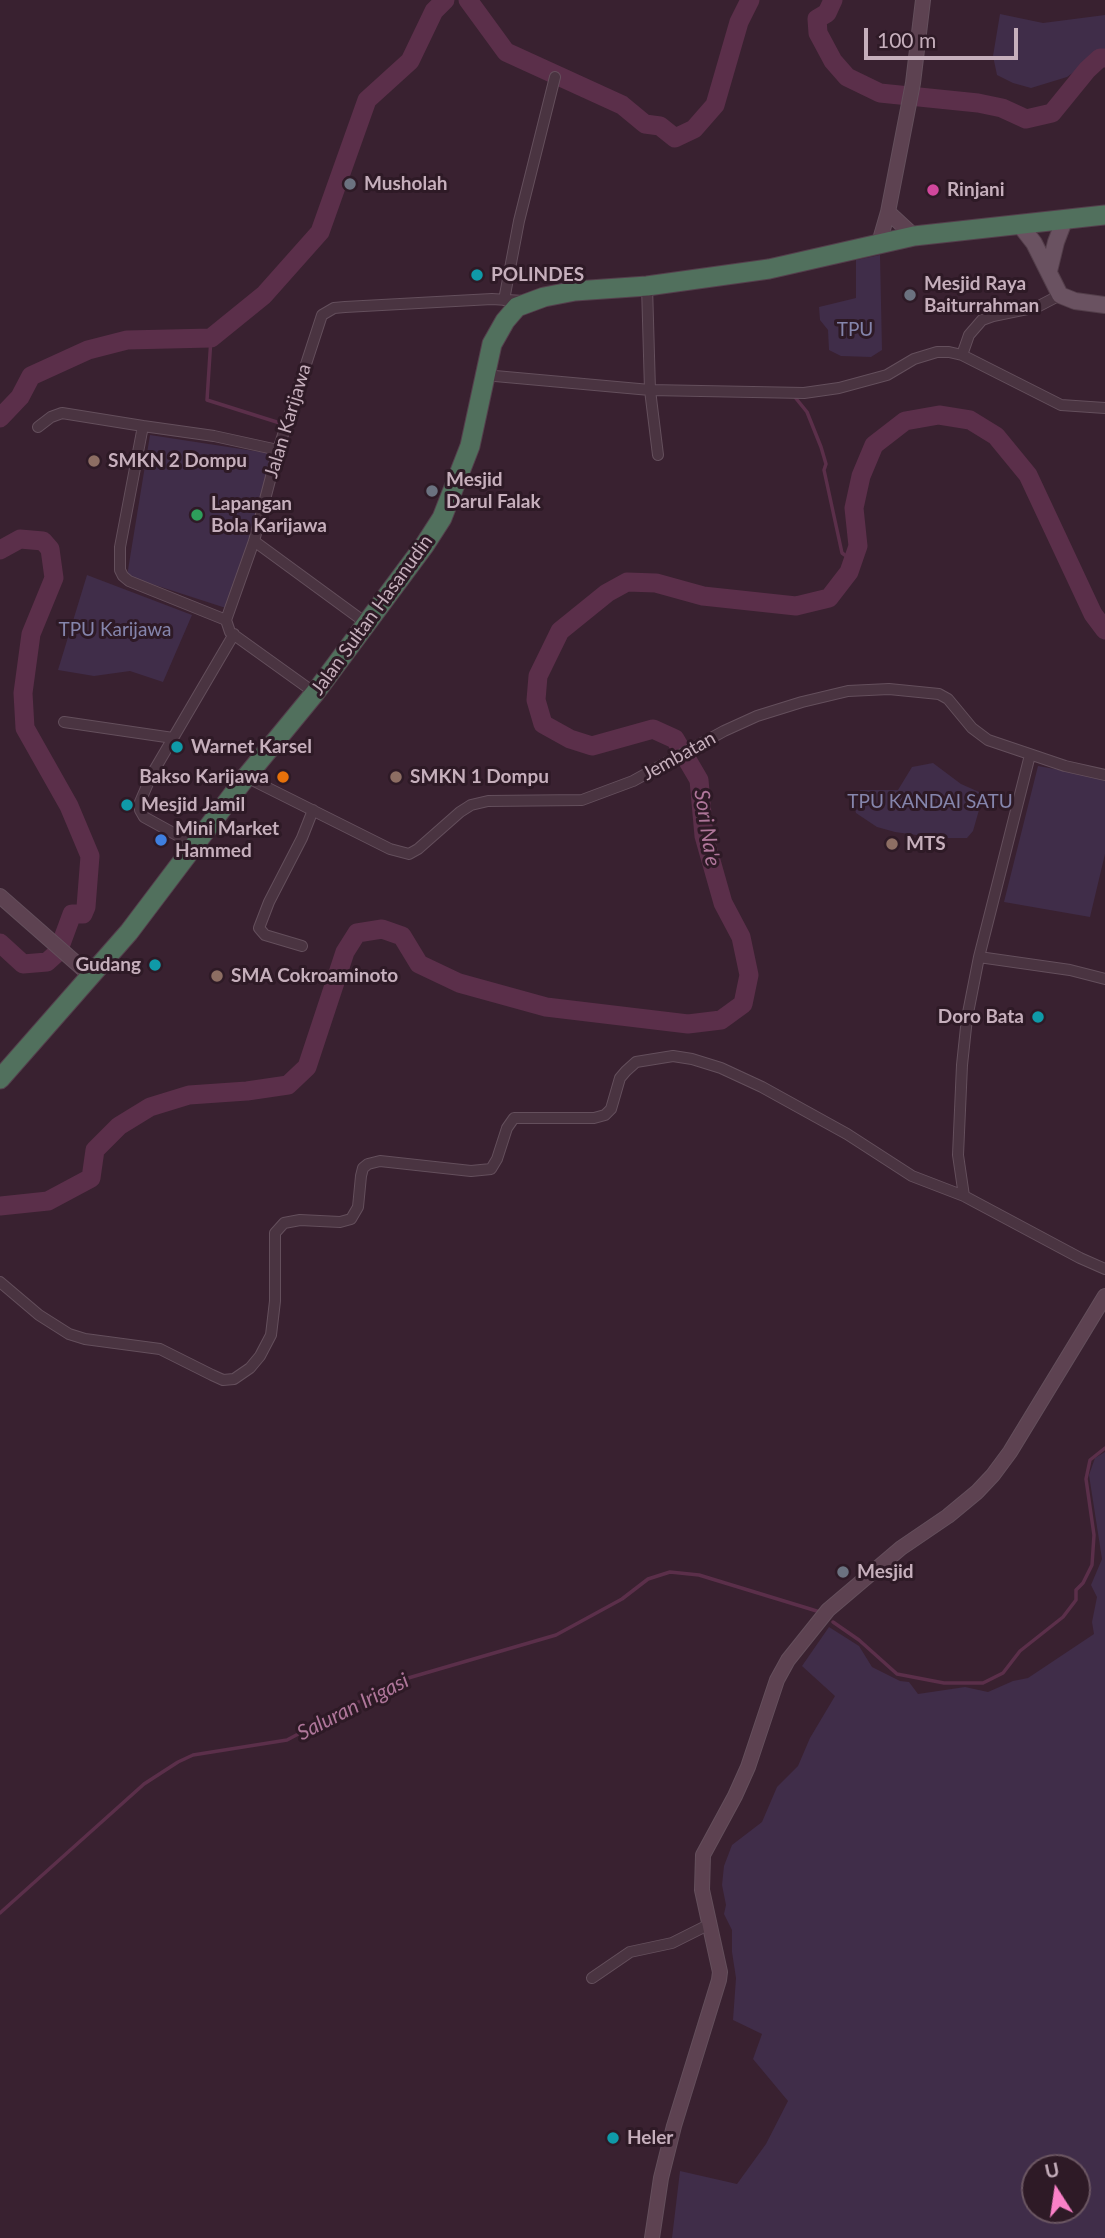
<!DOCTYPE html>
<style>
body{margin:0}
#map{position:relative;width:1105px;height:2238px;overflow:hidden;background:#392130;font-family:Lato,sans-serif}
canvas{display:block}
.north{position:absolute;left:1021px;top:2154px;width:70px;height:70px;box-sizing:border-box;background:#2e1a26;border:2px solid #6b5662;border-radius:50%;rotate:348deg;font-size:19px;font-weight:700;line-height:28px;text-align:center;color:#c6afbc}
.north::after{content:'';display:block;margin:auto;width:24px;height:32px;background:#fa80c8;clip-path:polygon(50% 0,100% 100%,50% 72%,0 100%)}
.scale{position:absolute;left:864px;top:28px;width:154px;height:32px;box-sizing:border-box;border:4px solid #c6afbc;border-top:0;padding-left:9px;font-size:21px;line-height:24px;white-space:nowrap;color:#c6afbc;-webkit-text-stroke:5px #2e1a26;paint-order:stroke}
</style>
<div id="map">
<canvas width="1105" height="2238"></canvas>
<div class="north">U</div>
<div class="scale">100 m</div>
</div>
<script>
const c = document.querySelector('canvas').getContext('2d');
c.lineJoin = 'round';
function paint(path, color) { c.fillStyle = color; c.fill(path, 'evenodd'); }
const poly = rows => new Path2D(rows.map(r => 'M' + r).join(''));
function strokePath(path, color, width, dash) { c.strokeStyle = color; c.lineWidth = width; c.lineCap = dash ? 'butt' : 'round'; c.setLineDash(dash || []); c.stroke(path); }
function drawText(font, color, halo, rows, align = 'center') {
  c.font = font + ' Lato,sans-serif'; c.lineWidth = 6; c.setLineDash([]); c.textBaseline = 'middle'; c.strokeStyle = halo; c.fillStyle = color; for (const [text, x, y, turn = 0] of rows) {
    c.save(); c.translate(x, y); c.rotate((+turn || 0) * Math.PI / 180); c.textAlign = isNaN(turn) ? turn : align; if (halo) c.strokeText(text, 0, 0); c.fillText(text, 0, 0); c.restore();
  }
}
const green = poly([
 [1000,14,1043,23,1105,15,1105,54,1091,60,1067,77,1031,88,1013,83,997,75,993,56],
 [880,255,882,350,871,357,841,356,829,350,828,330,820,320,819,307,856,298,856,260],
 [150,435,274,454,232,610,127,576],
 [87,575,192,615,163,682,130,671,94,676,58,670],
 [933,763,961,784,979,792,981,803,973,831,967,838,938,838,895,832,877,827,856,813,854,805,860,790,898,790,912,767],
 [1038,766,1105,778,1105,854,1090,917,1004,902],
 [1105,1452,1105,2238,672,2238,680,2171,737,2184,766,2144,788,2101,753,2059,762,2034,733,2020,736,1978,732,1952,732,1930,724,1914,726,1905,722,1885,724,1866,732,1845,762,1822,777,1787,798,1766,810,1738,835,1696,802,1666,829,1627,859,1646,872,1667,900,1681,909,1682,918,1694,965,1687,988,1692,1013,1681,1028,1678,1094,1634,1092,1622,1097,1597,1091,1585,1102,1559,1089,1475,1095,1458],
 [1035,2168,1077,2168,1077,2210,1035,2210]
]);
const stream = poly([
 [211,338,207,400,283,424],
 [794,396,807,412,821,447,826,464,824,470,842,553,853,561],
 [833,1622,859,1640,897,1674,944,1683,983,1683,1003,1673,1020,1651,1063,1617,1076,1600,1076,1590,1083,1583,1092,1565,1094,1535,1086,1479,1090,1460,1105,1448],
 [0,1913,144,1784,178,1762,193,1755,287,1740,398,1681,556,1635,622,1599,648,1579,670,1572,699,1575,820,1612]
]);
const river = poly([
 [468,0,506,52,622,105,645,124,660,126,675,138,694,129,715,105,739,22,750,0],
 [833,0,827,13,817,19,818,33,833,61,847,77,880,93,978,103,1002,108,1026,119,1052,113,1087,70,1100,58,1105,58],
 [0,418,20,397,31,376,88,350,127,340,211,338,264,295,320,232,367,100,410,61,434,11,445,0],
 [0,550,20,539,43,541,50,549,54,578,31,634,23,693,25,728,69,806,90,856,86,907,83,914,72,914,58,952,47,962,23,964,0,943],
 [0,1206,48,1201,91,1178,95,1150,119,1126,150,1107,189,1095,247,1091,288,1085,307,1067,345,952,357,933,382,929,402,936,419,964,459,983,546,1007,688,1024,721,1020,743,1004,749,975,741,937,723,903,704,836,699,780,675,739,653,729,592,746,570,739,543,724,536,700,538,676,560,631,607,593,627,582,656,583,703,596,796,606,829,598,849,572,858,546,854,508,861,476,874,445,905,421,939,415,970,420,996,436,1028,475,1093,614,1105,630]
]);
const street = poly([
 [647,286,650,390,658,455],
 [504,300,519,221,555,77],
 [962,355,969,335,982,320,993,316,1037,307,1060,295],
 [484,375,650,390,804,393,839,388,887,375,914,359,937,352,949,352,962,355,1061,405,1105,408],
 [38,427,51,417,62,413,143,426],
 [254,541,366,623],
 [226,620,129,581,123,576,120,570,120,547,143,426,214,436,278,450],
 [315,693,230,632,226,620,254,541,278,450,322,315,334,308,345,307,492,299,523,301],
 [64,722,173,738],
 [246,777,390,849,409,854,418,849,460,812,471,805,488,801,582,800,633,781,724,731,757,716,802,702,848,691,889,689,939,694,948,699,972,728,988,740,1065,766,1105,775],
 [195,845,144,817,140,810,140,802,152,774,234,634],
 [302,946,265,935,259,928,269,902,302,838,313,810],
 [979,957,1070,970,1105,979],
 [964,1196,958,1155,962,1065,967,1018,979,957,1030,755],
 [0,1282,39,1315,69,1334,85,1339,160,1349,212,1375,223,1380,234,1379,250,1368,260,1356,271,1335,275,1301,275,1233,284,1223,300,1220,340,1222,351,1219,358,1207,361,1176,363,1168,368,1164,380,1161,471,1171,491,1169,497,1159,507,1128,514,1118,594,1118,605,1115,611,1109,620,1078,626,1071,636,1062,673,1056,692,1059,721,1068,762,1087,847,1134,912,1176,964,1196,1080,1258,1105,1269],
 [592,1978,630,1952,672,1943,710,1924]
]);
const secondary = poly([
 [888,212,914,236],
 [879,243,888,212,913,83,923,0],
 [0,896,91,976],
 [652,2238,661,2178,674,2126,719,1980,720,1972,702,1890,703,1855,735,1796,748,1767,777,1680,788,1660,828,1610,901,1548,948,1516,977,1492,993,1475,1010,1452,1105,1296]
]);
const primary = poly([
 [1020,225,1034,243,1060,295,1075,301,1105,305],
 [1049,271,1056,242,1064,221]
]);
const highway = poly([
 [0,1079,129,932,246,777,315,693,424,546,442,518,470,446,492,344,505,321,517,307,544,297,575,291,647,286,769,269,914,236,1105,215]
]);
const markers = [
 [350,184,7,"#6b7280"],
 [933,190,7,"#d1479c"],
 [477,275,7,"#0f9aa8"],
 [910,295,7,"#6b7280"],
 [94,461,7,"#8d6e63"],
 [432,491,7,"#6b7280"],
 [197,515,7,"#2e9e5b"],
 [177,747,7,"#0f9aa8"],
 [283,777,7,"#e8710a"],
 [396,777,7,"#8d6e63"],
 [127,805,7,"#0f9aa8"],
 [161,840,7,"#3f7fe0"],
 [892,844,7,"#8d6e63"],
 [155,965,7,"#0f9aa8"],
 [217,976,7,"#8d6e63"],
 [1038,1017,7,"#0f9aa8"],
 [843,1572,7,"#6b7280"],
 [613,2138,7,"#0f9aa8"]
];
const poiNames = [
 ["Musholah",364,184],
 ["Rinjani",947,190],
 ["POLINDES",491,275],
 ["Mesjid Raya",924,284],
 ["Baiturrahman",924,306],
 ["SMKN 2 Dompu",108,461],
 ["Mesjid",446,480],
 ["Darul Falak",446,502],
 ["Lapangan",211,504],
 ["Bola Karijawa",211,526],
 ["Warnet Karsel",191,747],
 ["Bakso Karijawa",269,777,"right"],
 ["SMKN 1 Dompu",410,777],
 ["Mesjid Jamil",141,805],
 ["Mini Market",175,829],
 ["Hammed",175,851],
 ["MTS",906,844],
 ["Gudang",141,965,"right"],
 ["SMA Cokroaminoto",231,976],
 ["Doro Bata",1024,1017,"right"],
 ["Mesjid",857,1572],
 ["Heler",627,2138]
];
const parkNames = [
 ["TPU",855,330],
 ["TPU Karijawa",115,630],
 ["TPU KANDAI SATU",930,802]
];
const streetNames = [
 ["Jalan Karijawa",288,421,-73],
 ["Jalan Sultan Hasanudin",372,615,-54],
 ["Jembatan",679,756,-29]
];
const waterNames = [
 ["Sori Na'e",707,828,81],
 ["Saluran Irigasi",353,1707,-27]
];
paint(green, '#402d49');
strokePath(stream, '#5b2f4a', 3.5);
strokePath(river, '#5b2f4a', 19);
strokePath(street, '#644f5c', 12);
strokePath(secondary, '#644f5c', 16);
strokePath(primary, '#533e4a', 18);
strokePath(highway, '#543f4c', 21);
strokePath(street, '#4a3441', 10);
strokePath(secondary, '#5d4251', 14);
strokePath(primary, '#6a5261', 16);
strokePath(highway, '#51705d', 19);
for (const [x, y, r, color] of markers) { const dot = new Path2D(); dot.arc(x, y, r, 0, 2 * Math.PI); c.fillStyle = color; c.fill(dot); strokePath(dot, '#2e1a26', 2.5); }
drawText('bold 19px', '#c6afbc', '#2e1a26', poiNames, 'left');
drawText('19px', '#8585ac', '#2e1a26', parkNames);
drawText('19px', '#c6afbc', '#2e1a26', streetNames);
drawText('italic 21px', '#af769a', '#2e1a26', waterNames);
</script>
